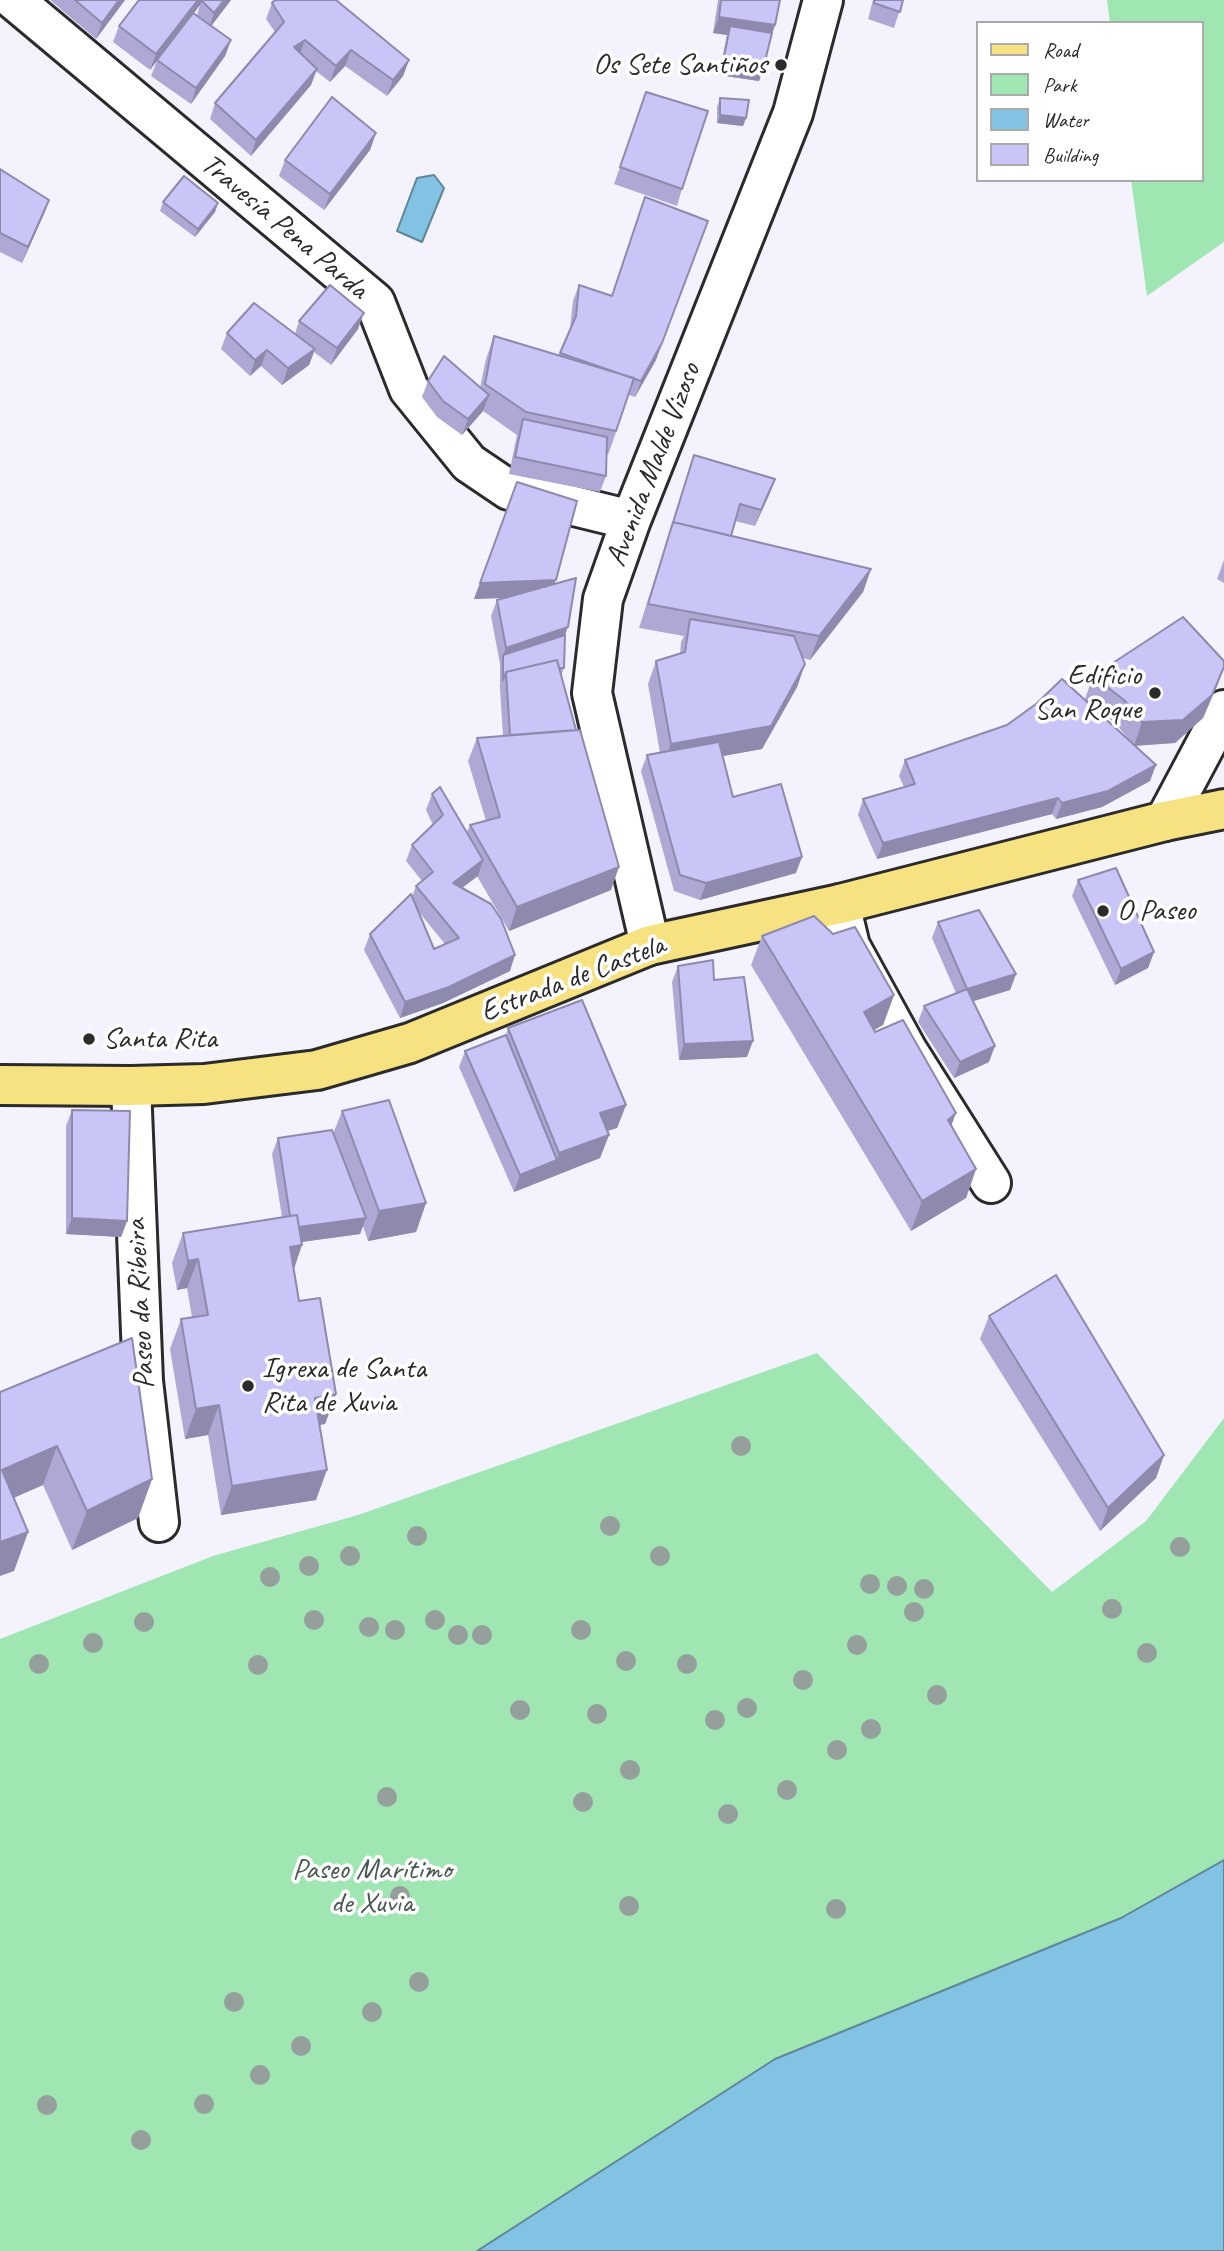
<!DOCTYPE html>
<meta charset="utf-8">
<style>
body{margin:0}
#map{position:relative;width:1224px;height:2251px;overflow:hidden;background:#f4f3fd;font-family:Caveat,sans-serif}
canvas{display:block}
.legend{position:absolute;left:976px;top:21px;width:228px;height:161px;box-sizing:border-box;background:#fff;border:2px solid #aaa;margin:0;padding:9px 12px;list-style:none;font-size:21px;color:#2b2b2b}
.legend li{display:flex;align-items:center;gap:14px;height:35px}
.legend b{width:35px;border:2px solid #aaa}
</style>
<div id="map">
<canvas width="1224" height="2251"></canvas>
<ul class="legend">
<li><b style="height:9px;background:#f7e281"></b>Road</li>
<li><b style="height:19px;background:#9fe6b3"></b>Park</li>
<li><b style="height:19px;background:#82c2e3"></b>Water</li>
<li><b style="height:19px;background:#c9c5f7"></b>Building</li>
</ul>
</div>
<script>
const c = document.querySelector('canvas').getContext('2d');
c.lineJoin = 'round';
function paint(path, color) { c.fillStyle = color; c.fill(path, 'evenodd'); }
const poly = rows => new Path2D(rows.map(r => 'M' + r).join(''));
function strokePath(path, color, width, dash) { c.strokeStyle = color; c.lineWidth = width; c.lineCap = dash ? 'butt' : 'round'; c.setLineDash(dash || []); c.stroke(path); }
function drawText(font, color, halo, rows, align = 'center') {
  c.font = font + ' Caveat,sans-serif'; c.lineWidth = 7; c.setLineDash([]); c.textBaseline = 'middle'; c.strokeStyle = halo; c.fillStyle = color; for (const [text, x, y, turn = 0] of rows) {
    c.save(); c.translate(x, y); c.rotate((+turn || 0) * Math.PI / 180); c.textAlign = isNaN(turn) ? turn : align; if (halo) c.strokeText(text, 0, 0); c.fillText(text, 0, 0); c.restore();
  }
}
const green = poly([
 [1107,0,1224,0,1224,242,1147,296,1131,180,1201,180,1201,23,1110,23],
 [817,1353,1052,1592,1146,1521,1224,1418,1224,1860,1121,1918,775,2059,477,2251,0,2251,0,1639,213,1556,358,1515]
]);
const water = poly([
 [434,175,444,188,422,242,397,231,417,178,434,175],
 [1224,1860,1224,2251,477,2251,775,2059,1121,1918,1224,1860]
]);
const minor = poly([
 [14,0,375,302,409,389,469,463,509,490,631,520],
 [1165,821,1224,710],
 [840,904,850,946,907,1050,991,1183],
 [650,945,592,693,603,599,631,520,793,113,823,0],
 [131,1086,143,1381,159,1522]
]);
const major = poly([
 [0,1085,131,1086,204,1084,317,1070,410,1043,650,945,840,904,1165,821,1224,809]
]);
const trees = [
 [741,1446],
 [610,1526],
 [417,1536],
 [1180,1547],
 [350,1556],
 [660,1556],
 [309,1566],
 [270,1577],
 [870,1584],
 [897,1586],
 [924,1589],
 [1112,1609],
 [914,1612],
 [314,1620],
 [435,1620],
 [144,1622],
 [369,1627],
 [395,1630],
 [581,1630],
 [458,1635],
 [482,1635],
 [93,1643],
 [857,1645],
 [1147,1653],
 [626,1661],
 [39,1664],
 [687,1664],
 [258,1665],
 [803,1680],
 [937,1695],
 [747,1708],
 [520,1710],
 [597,1714],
 [715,1720],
 [871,1729],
 [837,1750],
 [630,1770],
 [787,1790],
 [387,1797],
 [583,1802],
 [728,1814],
 [400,1896],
 [629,1906],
 [836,1909],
 [419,1982],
 [234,2002],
 [372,2012],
 [301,2046],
 [260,2075],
 [204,2104],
 [47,2105],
 [141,2140]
];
const wall = poly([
 [50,0,125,0,96,39],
 [139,0,231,0,211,26,231,40,225,56,191,104,151,76,157,61,150,70,113,42,119,26],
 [200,5,197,15,194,13],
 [718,0,780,0,775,25,759,81,719,75,727,35,713,33],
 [873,0,903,0,894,28,868,19],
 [272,3,409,60,403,76,387,96,345,66,330,82,316,71,311,85,251,156,210,119,215,103,275,32,266,19],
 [646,92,682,189,677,206,614,184],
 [720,98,746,118,743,126,717,123,717,107],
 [376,133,370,150,324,210,279,176,285,160],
 [0,169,49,200,43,216,22,263,0,252],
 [645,197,656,360,635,397,629,395,608,455,607,454,606,476,600,492,509,474,517,435,483,411,462,435,437,417,422,397,428,381,480,388,486,359,494,336,559,355,570,329,573,301,579,285,612,295],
 [163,202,218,203,215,212,195,237,160,211],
 [299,321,358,329,331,365,314,352,309,365,282,385,261,366,250,376,221,349,227,333,295,334],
 [694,455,775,479,755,526,735,521,731,536,871,569,863,592,810,660,803,658,805,664,797,687,762,749,722,756,733,797,796,873,700,900,674,891,641,771,647,755,660,753,648,684,656,661,680,654,681,642,684,636,639,628],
 [517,482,554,584,565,635,564,668,561,676,611,890,509,931,477,876,462,888,510,971,443,1003,400,1018,364,950,370,934,412,897,416,886,422,881,406,861,412,845,433,825,426,810,432,794,467,832,470,825,486,821,468,761,477,738,503,736,500,688,500,664,491,616,497,600,505,598,474,599],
 [418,911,445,944,434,949],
 [1224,560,1224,583,1217,579],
 [1224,667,1203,718,1175,743,1135,745,1150,781,1102,807,1056,819,1052,814,877,859,858,815,863,799,904,787,899,776,905,760,1007,725,1036,704,1085,699,1093,676],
 [1088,702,1115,723,1130,741],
 [1078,880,1154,952,1148,968,1115,985,1072,896],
 [938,922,1016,974,1010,990,973,1001,989,1062,954,1078,918,1022,924,1006,956,993,932,938],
 [762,936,894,995,883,1025,874,1030,951,1125,976,1169,966,1198,911,1231,751,965],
 [678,966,714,980,747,1057,679,1060,672,982],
 [508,1028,626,1105,617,1128,607,1131,609,1135,600,1158,514,1192,459,1067,465,1051,506,1035],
 [72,1110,127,1221,121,1237,66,1234,66,1126],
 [342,1111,426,1203,416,1232,368,1241,363,1226,360,1234,302,1242,293,1270,299,1301,336,1394,325,1424,319,1425,316,1500,221,1515,208,1435,185,1439,170,1349,181,1319,192,1317,187,1288,177,1290,172,1263,183,1233,282,1217,272,1154,278,1138,333,1134],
 [989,1316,1164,1455,1156,1478,1100,1531,980,1339],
 [0,1392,152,1479,138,1518,72,1550,43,1485,14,1497,28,1532,14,1571]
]);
const shadedWall = poly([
 [119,0,125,0,96,39,102,23],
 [198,0,204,0,202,1,200,5,150,70,156,54],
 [224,0,231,0,209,29,214,13],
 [719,17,775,25,769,41,730,26,727,35,713,33],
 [231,40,225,56,191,104,196,88],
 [305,40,299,56,294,47],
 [351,50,345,66,330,82,336,66],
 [409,60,403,76,387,96,393,80],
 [722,67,762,73,759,81,719,75],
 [317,69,311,85,251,156,256,140],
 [720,115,746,118,743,126,717,123],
 [376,133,370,150,324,210,330,194],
 [49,200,43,216,22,263,28,247],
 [218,203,215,212,195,237,198,229],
 [702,237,656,360,635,397,641,381],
 [364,313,358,329,331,365,337,348],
 [315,349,309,365,282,385,288,368],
 [267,350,261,366,250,376,255,360],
 [489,395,483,411,462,435,468,419],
 [775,479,769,495,755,526,761,510],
 [871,569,863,592,810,660,819,636],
 [556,580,550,596,474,599,480,583],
 [568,627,562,643,503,655,506,648],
 [805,664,797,687,762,749,662,767,671,744],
 [1224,667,1217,686,1203,718,1175,743,1134,746,1142,722],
 [1156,765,1150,781,1102,807,1056,819,1062,803],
 [1058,798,1052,814,877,859,883,843],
 [802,857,796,873,700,900,706,883],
 [483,860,478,876,447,899,453,883],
 [619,867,611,890,509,931,517,907],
 [1154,952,1148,968,1115,985,1121,969],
 [515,955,510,971,443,1003,400,1018,405,1002],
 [1016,974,1010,990,961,1005,967,989],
 [894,995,883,1025,853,1042,864,1012],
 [753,1041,747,1057,679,1060,684,1044],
 [995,1046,989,1062,954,1078,960,1062],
 [626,1105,617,1128,591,1136,600,1113],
 [956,1113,945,1143,948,1120],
 [609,1135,600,1158,514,1192,520,1175,557,1160,559,1153],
 [976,1169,966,1198,911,1231,922,1201],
 [426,1203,416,1232,368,1241,379,1211],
 [72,1218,127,1221,121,1237,66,1234],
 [366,1218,360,1234,286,1244,292,1228],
 [302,1245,292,1275,290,1247],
 [198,1259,187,1288,177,1290,188,1261],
 [336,1394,325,1424,304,1427,315,1398],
 [219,1405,208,1435,185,1439,196,1409],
 [57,1446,43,1485,0,1504,2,1470],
 [1164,1455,1156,1478,1100,1531,1108,1508],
 [327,1470,316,1500,221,1515,232,1486],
 [152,1479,138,1518,72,1550,87,1511],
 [28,1532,14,1571,0,1576,0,1542]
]);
const building = poly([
 [75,0,119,0,102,23,75,0],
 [139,0,198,0,156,54,119,26,139,0],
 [203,0,224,0,214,13,202,1,203,0],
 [275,0,336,0,409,60,393,80,351,50,336,66,305,40,294,47,317,69,256,140,215,103,284,22,272,3,275,0],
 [721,0,780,0,775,25,719,17,721,0],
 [874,0,903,0,900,12,874,3,874,0],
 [193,13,231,40,196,88,157,60,193,13],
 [730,26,772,33,762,73,722,67,730,26],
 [646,92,708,111,682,189,620,167,646,92],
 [332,97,376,133,330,194,285,160,332,97],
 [720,98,749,100,746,118,720,115,720,98],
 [0,169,49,200,28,247,0,233,0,169],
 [184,176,218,203,198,229,163,202,184,176],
 [645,197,708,221,662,343,641,381,560,353,576,316,579,285,612,296,645,197],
 [330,285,364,313,337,348,299,321,330,285],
 [254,303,315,349,288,368,267,350,255,360,227,333,254,303],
 [494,336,634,378,616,431,526,412,485,384,494,336],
 [444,356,489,395,468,419,443,401,428,381,444,356],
 [523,419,607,437,606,476,515,457,523,419],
 [694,455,775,479,761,510,740,504,731,536,673,522,671,529,694,455],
 [517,482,577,501,556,580,480,583,517,482],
 [673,522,871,569,819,636,648,604,673,522],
 [576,578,568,627,506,648,497,600,576,578],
 [1183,617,1224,661,1224,667,1212,695,1183,720,1142,722,1124,700,1093,676,1183,617],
 [690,619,794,636,805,664,771,726,671,744,656,661,685,652,690,619],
 [565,635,564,668,559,668,557,660,506,672,503,680,503,655,565,635],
 [557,660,576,730,510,735,506,672,557,660],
 [1062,679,1156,765,1108,791,1062,803,1058,798,883,843,863,799,915,784,905,760,1007,725,1036,704,1062,679],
 [580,730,619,867,517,907,470,825,500,817,477,738,580,730],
 [719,742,733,797,781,784,802,857,706,883,680,875,647,755,719,742],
 [440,787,483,860,453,883,491,904,501,919,515,955,449,987,405,1002,370,934,411,894,434,949,459,938,416,886,433,872,412,845,443,815,432,794,440,787],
 [1116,868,1154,952,1121,969,1078,880,1116,868],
 [979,910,1016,974,967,989,938,922,979,910],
 [814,916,833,934,855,927,894,995,864,1012,875,1032,903,1020,956,1113,948,1120,976,1169,922,1201,762,936,814,916],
 [713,960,714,980,744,977,753,1041,684,1044,678,966,713,960],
 [967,989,995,1046,960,1062,924,1006,967,989],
 [582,1000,626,1105,600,1113,609,1135,559,1153,508,1028,582,1000],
 [506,1035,557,1160,520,1175,465,1051,506,1035],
 [389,1100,426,1203,379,1211,342,1111,389,1100],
 [72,1110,130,1111,127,1221,72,1218,72,1110],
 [332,1130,366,1218,299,1227,297,1215,290,1216,278,1138,332,1130],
 [297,1215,302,1245,290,1247,299,1301,320,1298,336,1394,315,1398,327,1470,232,1486,219,1405,196,1409,181,1319,208,1315,198,1259,188,1261,183,1233,297,1215],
 [1056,1275,1164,1455,1108,1508,989,1316,1056,1275],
 [132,1338,152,1479,87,1511,57,1446,2,1470,28,1532,0,1542,0,1392,132,1338]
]);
const markers = [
 [781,65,7,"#2b2b2b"],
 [1155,693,7,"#2b2b2b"],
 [1103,911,7,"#2b2b2b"],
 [89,1039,7,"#2b2b2b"],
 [248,1386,7,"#2b2b2b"]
];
const poiNames = [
 ["Os Sete Santiños",767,65,"right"],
 ["Edificio",1141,676,"right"],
 ["San Roque",1141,710,"right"],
 ["O Paseo",1117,911],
 ["Santa Rita",103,1039],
 ["Igrexa de Santa",262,1369],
 ["Rita de Xuvia",262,1403]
];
const streetNames = [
 ["Travesía Pena Parda",284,227,40],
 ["Avenida Malde Vizoso",654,465,-69],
 ["Estrada de Castela",573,979,-21],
 ["Paseo da Ribeira",141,1304,-93]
];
const parkNames = [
 ["Paseo Marítimo",372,1870],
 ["de Xuvia",372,1904]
];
paint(green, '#9fe6b3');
paint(water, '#82c2e3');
strokePath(water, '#5f8699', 2);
strokePath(minor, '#2b2b2b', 44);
strokePath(major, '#2b2b2b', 44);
strokePath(minor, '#fff', 38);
strokePath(major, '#f7e281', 38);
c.fillStyle = '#959f9c';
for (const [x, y] of trees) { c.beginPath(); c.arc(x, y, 10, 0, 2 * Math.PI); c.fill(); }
paint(wall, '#ada9d4');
paint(shadedWall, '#8d8aad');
paint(building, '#c9c5f7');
strokePath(building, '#8d8aad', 2);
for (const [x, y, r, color] of markers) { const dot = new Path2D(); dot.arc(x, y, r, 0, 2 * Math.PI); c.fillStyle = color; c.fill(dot); strokePath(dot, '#fff', 2.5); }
drawText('30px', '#2b2b2b', '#fff', poiNames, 'left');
drawText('30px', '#2b2b2b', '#fff', streetNames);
drawText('30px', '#485a4d', '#fff', parkNames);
</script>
